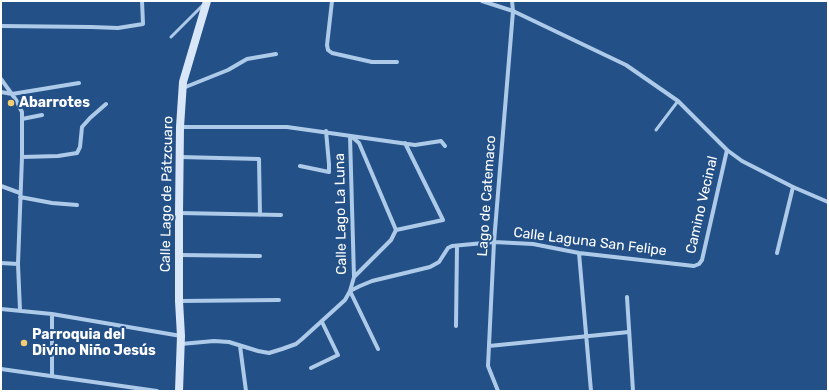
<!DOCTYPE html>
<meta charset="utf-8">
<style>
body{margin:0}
#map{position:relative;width:829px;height:392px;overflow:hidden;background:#235087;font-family:Rubik,sans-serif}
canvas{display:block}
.frame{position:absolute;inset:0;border:2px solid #fff;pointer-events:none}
</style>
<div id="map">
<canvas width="829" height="392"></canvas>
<div class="frame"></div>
</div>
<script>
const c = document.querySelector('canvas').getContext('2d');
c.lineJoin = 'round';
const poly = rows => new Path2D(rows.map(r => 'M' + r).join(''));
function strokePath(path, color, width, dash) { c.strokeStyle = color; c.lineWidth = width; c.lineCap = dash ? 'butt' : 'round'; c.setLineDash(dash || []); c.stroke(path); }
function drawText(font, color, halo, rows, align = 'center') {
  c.font = font + ' Rubik,sans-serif'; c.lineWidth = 4; c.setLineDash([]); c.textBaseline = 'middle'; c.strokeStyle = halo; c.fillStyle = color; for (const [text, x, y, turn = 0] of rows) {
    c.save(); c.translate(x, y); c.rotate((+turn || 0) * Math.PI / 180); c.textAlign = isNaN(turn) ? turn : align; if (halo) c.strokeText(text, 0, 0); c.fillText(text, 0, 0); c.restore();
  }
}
const lane = poly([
 [171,37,203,5],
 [656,130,678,101]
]);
const street = poly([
 [332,1,327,45,328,50,332,53,372,62,397,62],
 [482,1,513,11,626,65,678,101,727,150,742,161,793,187,828,202],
 [1,26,91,27,118,28,143,24,142,1],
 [1,79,16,100,22,112,22,157,18,264,20,310],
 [183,88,228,70,247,59,276,54],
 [1,92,12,94,79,83],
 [22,119,42,115],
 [180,127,287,127,415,145,441,141,445,146],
 [350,136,354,277,350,291,378,349],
 [351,136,359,143,396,230],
 [22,157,58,156,77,153,80,147,82,127,90,118,106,104],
 [180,157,259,159,260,215],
 [300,166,329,172,329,164,326,131],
 [1,186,20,193],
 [20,197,52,203,77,205],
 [179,213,281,215],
 [579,253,591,391],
 [777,253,793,187],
 [179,255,260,256],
 [1,263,18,264],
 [354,277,391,240,396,230,443,220,405,143],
 [627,297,633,391],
 [179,301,279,300],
 [1,309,52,314,181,336],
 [456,326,457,246],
 [181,344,214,341,229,342,258,351,269,353,282,349,296,344,302,339,345,300,350,291,360,286,372,281,430,267,439,262,448,248,452,246,494,242,533,244,579,253,694,266,699,264,702,260,727,150],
 [240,346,246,391],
 [489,346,629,332],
 [311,368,338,355,322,322],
 [1,369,157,391],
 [52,376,52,314],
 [498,391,488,366,494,242,513,11,512,1]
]);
const secondary = poly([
 [179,391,181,336,179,301,179,213,180,127,183,82,207,1]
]);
const markers = [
 [11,103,4,"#f5cc70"],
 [24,343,4,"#f5cc70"]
];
const poiNames = [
 ["Abarrotes",19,103],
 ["Parroquia del",32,335],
 ["Divino Niño Jesús",32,351]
];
const streetNames = [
 ["Calle Lago de Pátzcuaro",167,194,-89],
 ["Lago de Catemaco",487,196,-86],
 ["Camino Vecinal",702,205,-77],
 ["Calle Lago La Luna",341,214,-91],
 ["Calle Laguna San Felipe",590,242,7]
];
strokePath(lane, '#adcae9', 3);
strokePath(street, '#adcae9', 4);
strokePath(secondary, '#d8e6f8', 8);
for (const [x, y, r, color] of markers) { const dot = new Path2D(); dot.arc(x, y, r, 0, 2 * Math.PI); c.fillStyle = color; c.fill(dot); strokePath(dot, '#235087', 1.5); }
drawText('bold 14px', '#fff', '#235087', poiNames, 'left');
drawText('14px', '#fff', '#235087', streetNames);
</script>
